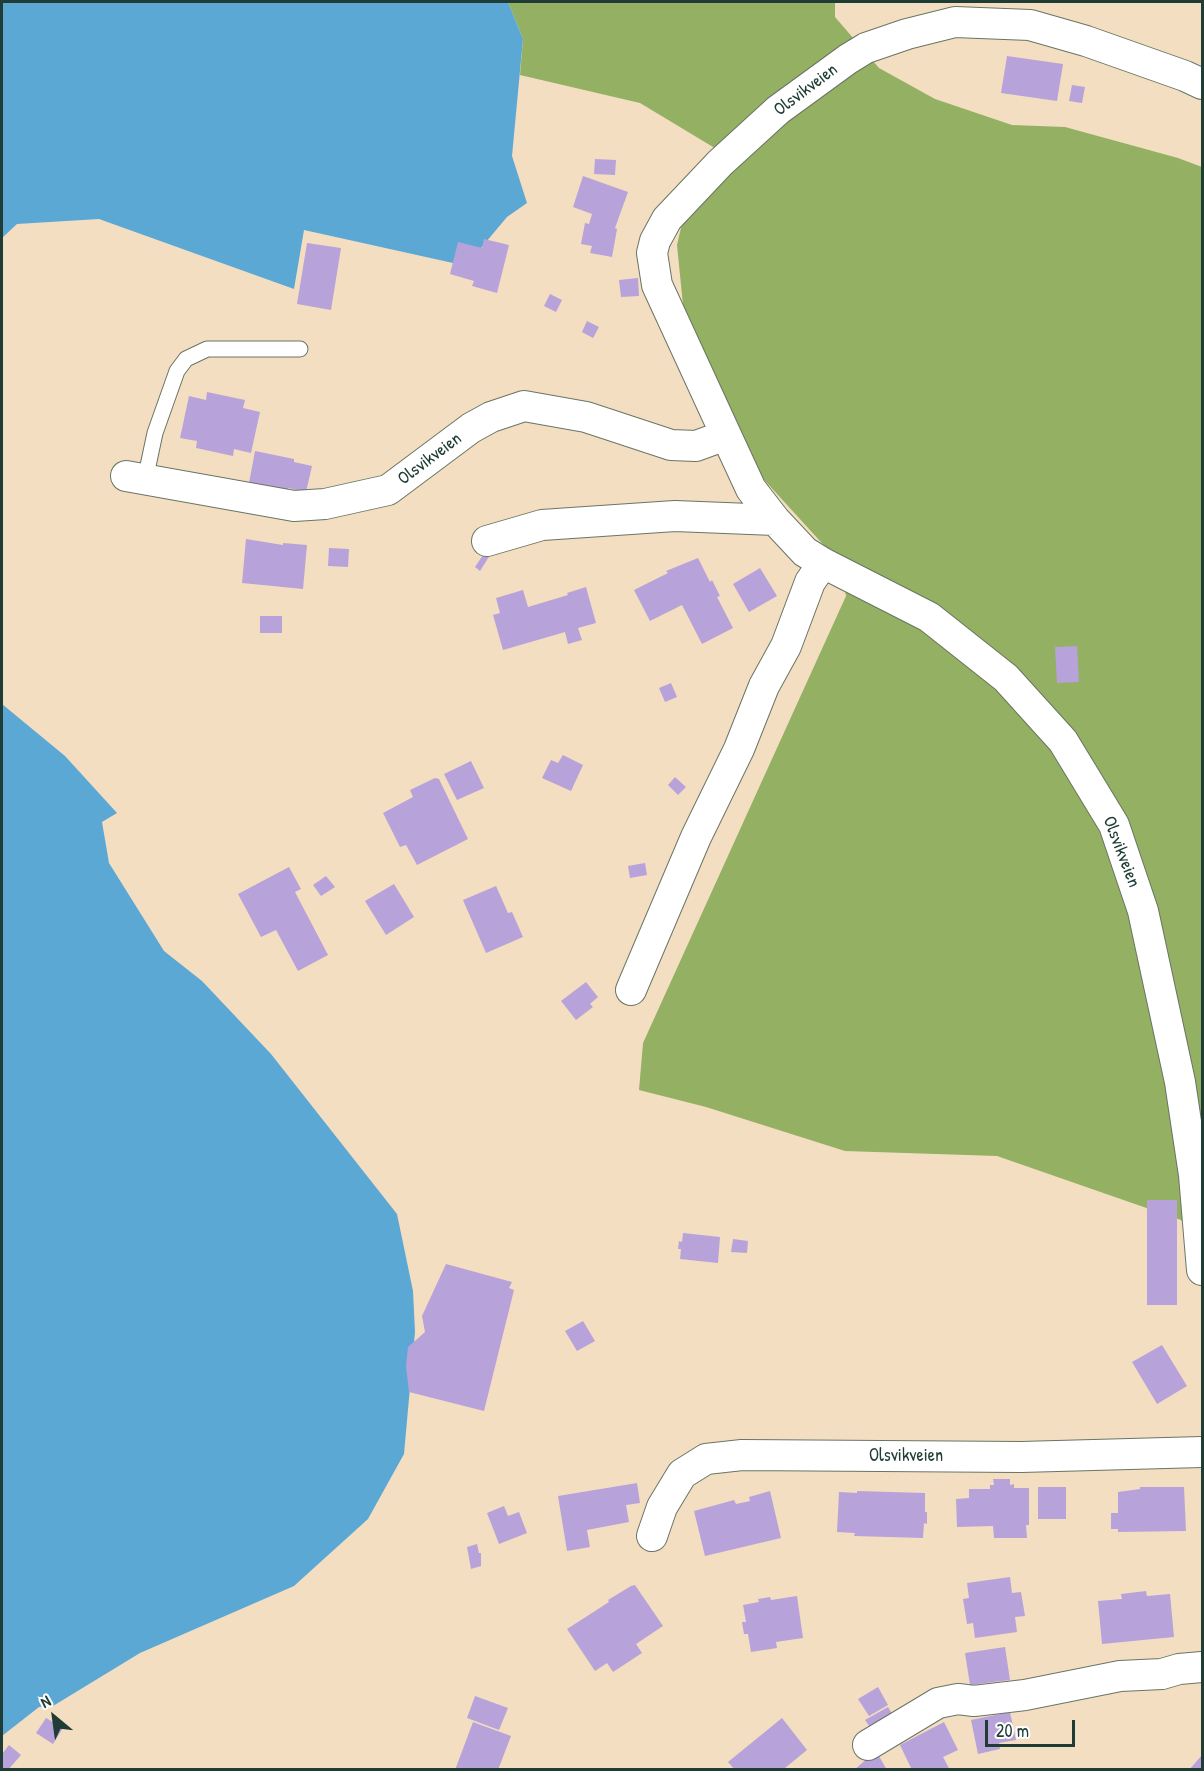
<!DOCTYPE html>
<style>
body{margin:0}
#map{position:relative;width:1204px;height:1771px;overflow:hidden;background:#f3dec1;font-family:"Patrick Hand",sans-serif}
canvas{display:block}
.frame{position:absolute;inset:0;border:3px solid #1f3d34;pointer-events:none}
.north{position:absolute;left:24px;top:1687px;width:60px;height:60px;-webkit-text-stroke:4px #fff;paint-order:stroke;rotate:331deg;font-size:16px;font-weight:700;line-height:24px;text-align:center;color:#1f3d34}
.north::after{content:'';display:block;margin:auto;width:21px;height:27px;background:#1f3d34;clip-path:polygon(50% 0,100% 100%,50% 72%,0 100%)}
.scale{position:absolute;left:985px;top:1720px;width:90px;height:27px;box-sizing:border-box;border:3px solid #1f3d34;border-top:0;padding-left:8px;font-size:18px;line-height:21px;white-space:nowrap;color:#1f3d34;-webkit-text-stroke:4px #fff;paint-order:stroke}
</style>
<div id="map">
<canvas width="1204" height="1771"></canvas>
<div class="frame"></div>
<div class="north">N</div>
<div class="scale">20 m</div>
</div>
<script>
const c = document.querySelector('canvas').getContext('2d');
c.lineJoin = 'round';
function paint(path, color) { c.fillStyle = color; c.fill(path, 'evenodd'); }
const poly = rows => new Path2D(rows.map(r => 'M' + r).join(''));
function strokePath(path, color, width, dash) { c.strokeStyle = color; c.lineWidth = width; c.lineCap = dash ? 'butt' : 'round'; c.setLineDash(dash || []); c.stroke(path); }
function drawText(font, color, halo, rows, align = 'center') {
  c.font = font + ' "Patrick Hand",sans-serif'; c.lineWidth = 4.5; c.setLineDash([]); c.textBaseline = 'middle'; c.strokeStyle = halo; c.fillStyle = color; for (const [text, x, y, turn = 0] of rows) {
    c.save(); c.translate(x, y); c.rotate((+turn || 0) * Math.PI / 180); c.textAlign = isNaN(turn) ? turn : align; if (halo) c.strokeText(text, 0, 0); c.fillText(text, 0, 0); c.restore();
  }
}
const forest = poly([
 [508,2,835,2,835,17,879,68,935,99,1012,125,1065,127,1178,158,1202,167,1202,1255,1199,1241,1181,1220,997,1156,845,1151,706,1107,639,1090,643,1043,846,596,840,563,757,472,724,412,683,305,677,245,687,202,718,150,640,103,520,75,523,39]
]);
const water = poly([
 [2,2,508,2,523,39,512,156,527,203,507,217,481,248,469,257,453,263,304,230,294,289,99,219,17,224,2,238],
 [2,704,65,756,117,813,102,822,109,863,164,951,202,981,271,1054,397,1214,413,1291,415,1332,404,1454,368,1519,294,1586,140,1653,53,1706,39,1707,2,1736]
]);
const building = poly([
 [1007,56,1063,64,1057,101,1001,93],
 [1072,85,1085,87,1082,103,1069,101],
 [595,159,616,160,615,175,594,174],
 [583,176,628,192,615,228,617,229,612,257,590,253,592,246,581,244,585,223,589,224,592,214,573,207],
 [484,239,509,245,497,293,472,286,474,281,450,274,458,242,482,248],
 [307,243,341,248,331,310,297,304],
 [638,278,639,296,621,297,619,280],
 [550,294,562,300,556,312,544,306],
 [587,321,599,327,593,338,582,332],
 [207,392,245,400,243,408,260,412,251,453,234,449,233,456,196,448,197,441,180,438,189,396,206,400],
 [255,451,294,459,294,462,312,466,306,492,288,488,288,490,249,483],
 [246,539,283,545,283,543,307,545,303,589,242,583],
 [329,548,349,549,348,567,328,566],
 [487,549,492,552,480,571,475,567],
 [698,558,710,582,712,580,720,596,717,597,733,628,702,644,682,605,650,621,634,590,668,573,666,571],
 [760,568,777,596,749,612,733,584],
 [586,587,596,623,578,628,582,640,568,644,565,632,503,650,493,615,500,613,496,598,523,590,528,607,568,595,567,593],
 [260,616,282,616,282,633,260,633],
 [1077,646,1079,682,1057,683,1055,647],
 [671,683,677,697,665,702,659,688],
 [563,755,583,765,571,791,542,778,551,760,558,763],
 [471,761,484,788,457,800,444,774],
 [675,777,686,787,678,795,668,785],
 [435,778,439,779,468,839,417,865,406,845,400,847,383,813,413,797,410,790],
 [645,863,647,875,630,878,628,866],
 [289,867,301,889,295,892,328,955,298,971,276,930,261,937,238,894],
 [326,876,335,887,321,896,313,885],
 [394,884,414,917,386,935,365,901],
 [496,886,508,913,512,912,523,937,486,953,463,900],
 [586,982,598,997,590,1004,593,1007,576,1020,561,1001],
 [1147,1200,1177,1200,1177,1305,1147,1305],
 [683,1233,720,1237,718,1263,680,1259,681,1249,678,1249,679,1241,682,1242],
 [733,1239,748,1241,747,1253,731,1252],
 [446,1264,512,1282,509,1288,514,1290,484,1411,409,1392,406,1366,408,1347,425,1332,422,1316],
 [583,1321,595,1341,577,1351,565,1331],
 [1162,1345,1187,1386,1157,1404,1132,1362],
 [993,1479,1010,1479,1010,1485,1014,1484,1014,1488,1029,1488,1029,1525,1026,1525,1027,1538,994,1538,993,1526,957,1527,956,1499,969,1498,969,1489,990,1489,990,1485,994,1485],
 [637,1483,640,1503,626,1505,629,1522,587,1530,590,1547,567,1551,558,1496],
 [1038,1487,1066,1487,1066,1519,1038,1519],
 [1140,1487,1184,1487,1186,1531,1118,1532,1118,1529,1111,1529,1111,1513,1118,1513,1118,1492,1140,1489],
 [770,1491,781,1538,705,1556,694,1511,734,1500,736,1504,750,1501,749,1497],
 [857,1491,925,1493,925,1512,927,1512,927,1524,924,1523,923,1538,854,1536,855,1533,837,1532,839,1492,857,1493],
 [504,1506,508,1516,519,1512,527,1533,499,1544,487,1513],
 [477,1544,479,1553,481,1553,481,1566,471,1569,467,1547],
 [1010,1577,1012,1593,1021,1592,1025,1616,1015,1617,1017,1632,975,1638,973,1623,967,1624,963,1599,969,1598,967,1583],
 [635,1585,663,1626,636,1644,642,1653,613,1672,607,1663,595,1671,567,1629,609,1602,608,1600,631,1586],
 [1146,1591,1147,1596,1170,1594,1174,1637,1102,1644,1098,1601,1122,1599,1121,1594],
 [797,1596,803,1638,776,1642,777,1648,751,1652,748,1634,744,1634,742,1622,746,1622,743,1605,759,1602,758,1599,770,1597,771,1600],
 [1005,1647,1010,1680,970,1685,965,1653],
 [878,1687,888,1705,869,1716,858,1699],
 [475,1696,508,1708,499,1730,467,1718],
 [888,1707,894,1717,872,1730,865,1720],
 [1010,1712,1016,1740,999,1743,1000,1749,978,1754,971,1720],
 [46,1718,63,1728,53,1744,36,1733],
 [782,1718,807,1750,785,1768,787,1770,735,1770,728,1762],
 [473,1722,511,1736,498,1770,455,1770],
 [944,1722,958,1750,943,1757,950,1770,912,1770,900,1745],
 [9,1745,21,1755,8,1770,2,1770,2,1754],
 [876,1751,887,1770,854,1770],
 [1202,1755,1202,1770,1189,1770]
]);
const lane = poly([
 [145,480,155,433,177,371,186,359,207,349,300,349]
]);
const street = poly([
 [1202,84,1185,76,1086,41,1030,25,955,22,907,34,866,48,848,59,778,110,720,163,667,219,655,241,652,253,657,285,726,435,751,489,775,520,805,552,823,563,929,617,1006,678,1063,741,1114,825,1143,911,1180,1082,1194,1175,1202,1270],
 [126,476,294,506,325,504,388,490,471,428,491,417,524,406,586,417,671,445,696,446,726,435],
 [487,541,542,525,675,516,775,520],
 [631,990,696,837,739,749,764,686,786,646,810,582,823,563],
 [652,1536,662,1507,682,1474,706,1459,742,1455,1021,1457,1202,1452],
 [868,1745,938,1703,958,1699,974,1701,1025,1695,1120,1676,1162,1674,1179,1669,1202,1667]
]);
const streetNames = [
 ["Olsvikveien",806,90,-37],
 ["Olsvikveien",430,459,-37],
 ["Olsvikveien",1121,852,69],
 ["Olsvikveien",906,1456]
];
paint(forest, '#94b062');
paint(water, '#5ca8d5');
paint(building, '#b8a2da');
strokePath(lane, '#697565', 17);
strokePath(street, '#697565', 32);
strokePath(lane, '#fff', 15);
strokePath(street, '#fff', 30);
drawText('18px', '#1f3d34', '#fff', streetNames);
</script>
